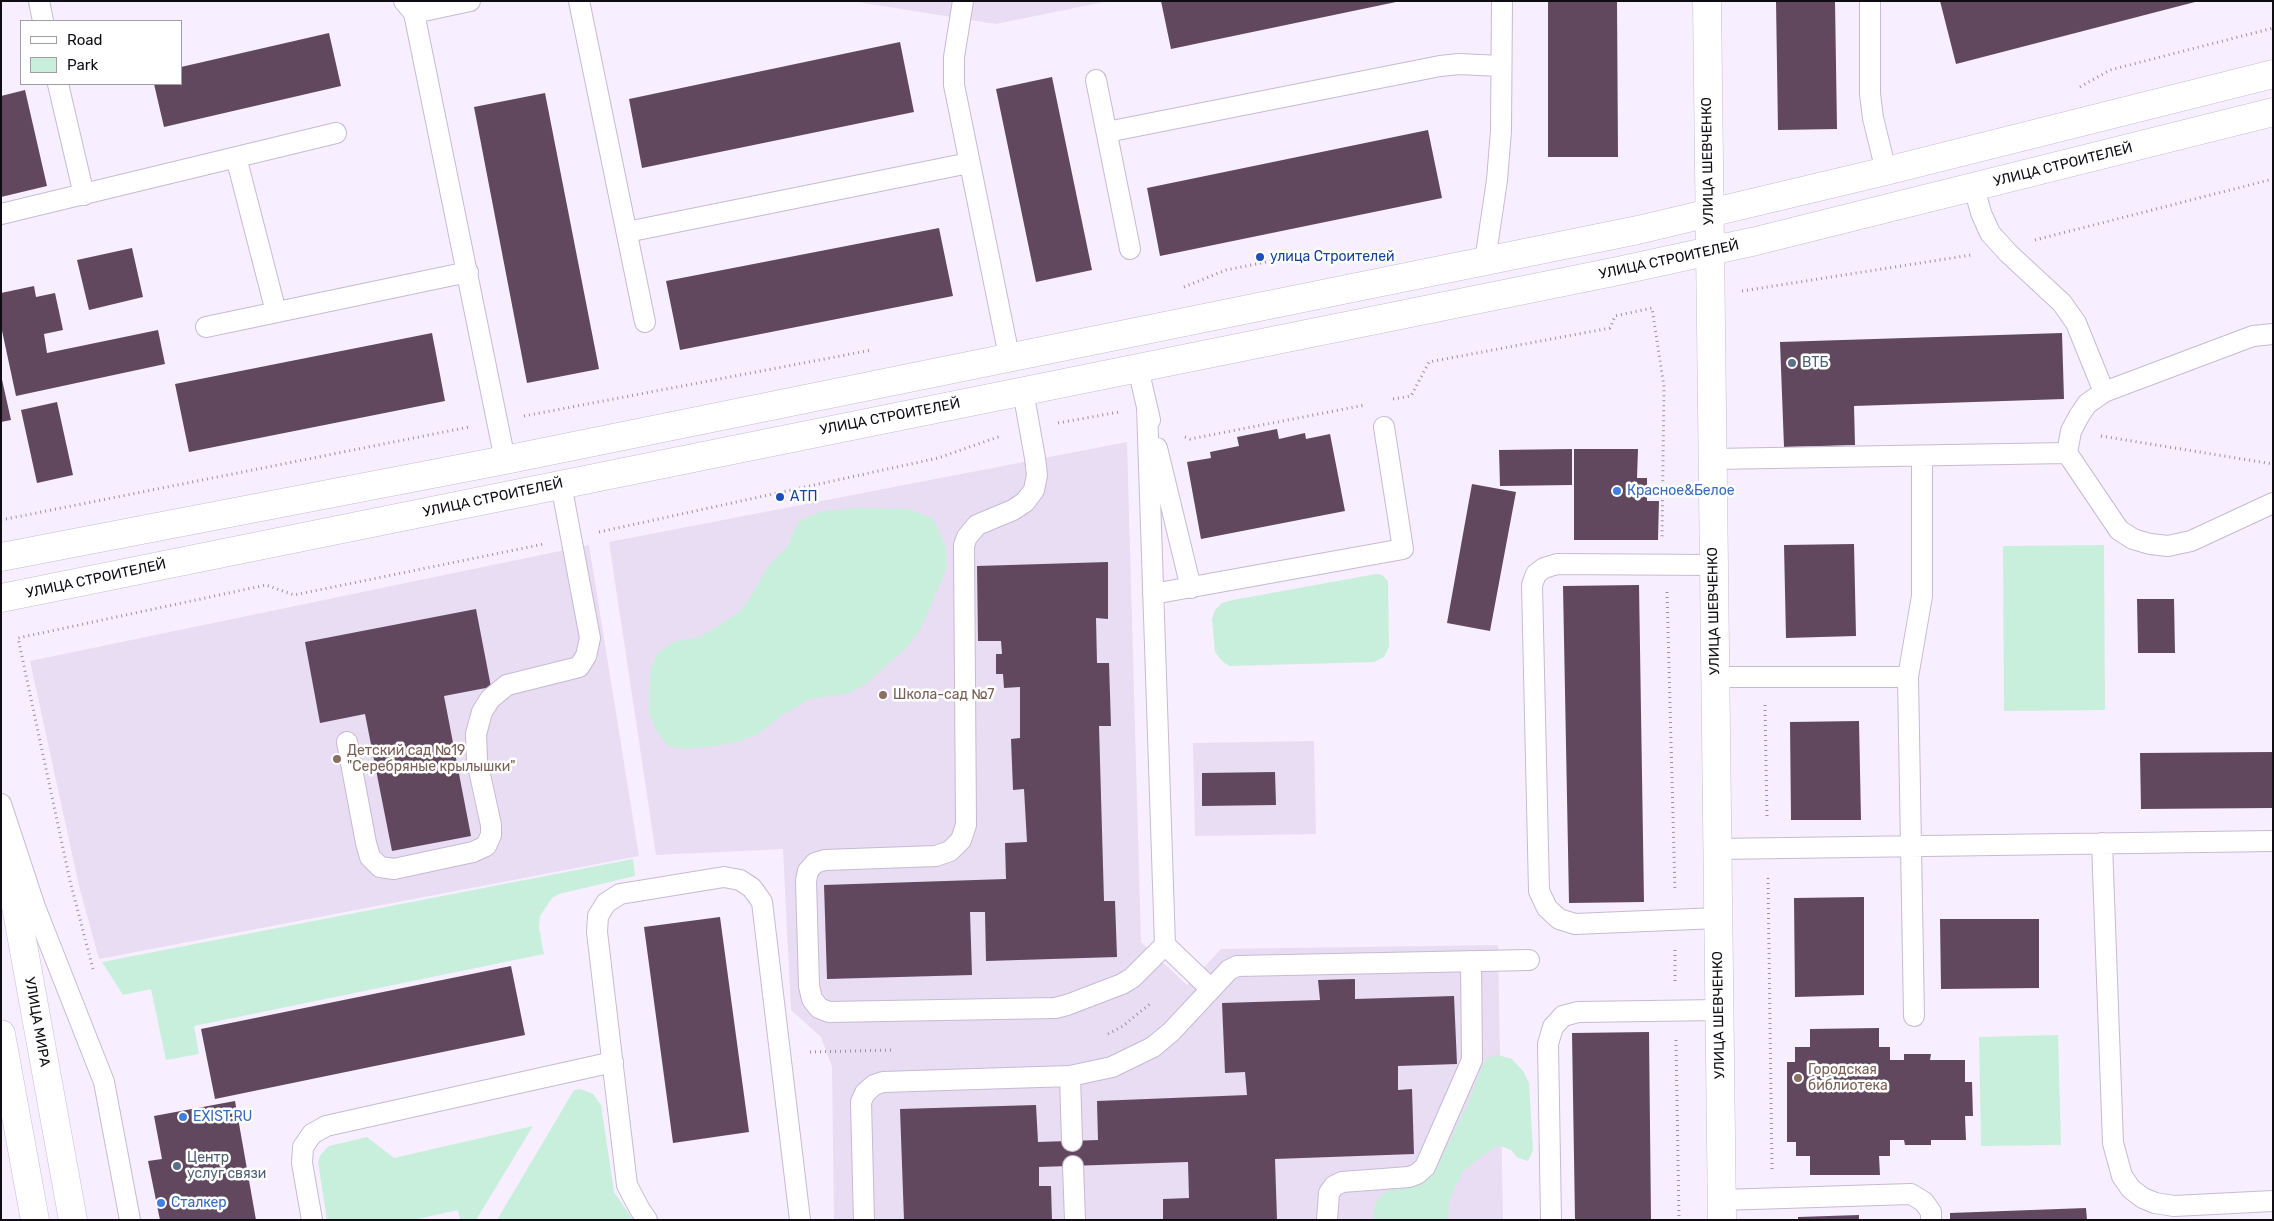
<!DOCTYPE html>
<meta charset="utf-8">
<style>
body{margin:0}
#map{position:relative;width:2274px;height:1221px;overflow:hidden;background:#f7efff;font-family:Rubik,sans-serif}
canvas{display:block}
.frame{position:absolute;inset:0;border:2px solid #100c14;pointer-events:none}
.legend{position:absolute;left:20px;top:20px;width:162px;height:65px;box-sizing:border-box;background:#fff;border:1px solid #9f9ea1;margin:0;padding:6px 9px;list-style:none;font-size:15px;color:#100c14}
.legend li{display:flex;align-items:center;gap:10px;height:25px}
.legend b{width:25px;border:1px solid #9f9ea1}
</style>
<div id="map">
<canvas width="2274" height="1221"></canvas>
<div class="frame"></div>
<ul class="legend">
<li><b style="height:6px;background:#fff"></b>Road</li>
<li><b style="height:14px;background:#c8efdb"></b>Park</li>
</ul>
</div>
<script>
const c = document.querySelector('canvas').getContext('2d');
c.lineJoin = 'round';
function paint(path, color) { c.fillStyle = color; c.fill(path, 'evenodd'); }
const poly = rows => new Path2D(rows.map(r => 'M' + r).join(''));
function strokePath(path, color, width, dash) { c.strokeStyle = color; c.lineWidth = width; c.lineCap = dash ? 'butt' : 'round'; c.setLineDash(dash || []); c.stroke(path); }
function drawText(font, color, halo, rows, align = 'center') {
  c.font = font + ' Rubik,sans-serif'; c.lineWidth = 5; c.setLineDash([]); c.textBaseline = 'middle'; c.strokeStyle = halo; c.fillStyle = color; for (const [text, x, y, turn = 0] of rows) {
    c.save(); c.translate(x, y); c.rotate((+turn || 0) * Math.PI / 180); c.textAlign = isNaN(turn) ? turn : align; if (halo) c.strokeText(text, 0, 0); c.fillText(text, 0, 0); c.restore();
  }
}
const built = poly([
 [851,1,1109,1,996,24],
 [1127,442,1141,942,1187,985,1221,949,1498,945,1503,1220,834,1220,832,1067,821,1037,791,1010,783,849,656,855,609,542],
 [589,545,639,856,99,959,79,886,30,661],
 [1314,741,1316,834,1195,836,1193,743]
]);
const green = poly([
 [859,508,909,509,933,519,946,547,946,570,920,630,907,647,867,683,850,693,810,699,781,716,758,734,737,742,709,747,683,749,668,746,656,730,649,713,650,671,658,652,676,641,700,637,737,614,746,604,770,564,787,547,799,521,822,511],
 [2104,545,2105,710,2004,711,2003,546],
 [1376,574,1382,575,1388,581,1389,647,1384,657,1374,662,1229,666,1221,660,1215,652,1212,619,1215,610,1222,603,1233,600],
 [633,859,635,876,559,894,552,898,540,916,539,928,544,954,194,1026,199,1054,166,1060,151,989,123,995,102,962],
 [2058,1035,2061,1145,1981,1146,1979,1037],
 [1498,1055,1512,1059,1523,1071,1529,1083,1533,1151,1528,1161,1518,1158,1511,1150,1500,1146,1492,1149,1478,1159,1463,1171,1449,1200,1448,1220,1374,1220,1373,1213,1377,1200,1385,1192,1423,1183,1433,1175,1469,1101,1482,1067,1487,1058],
 [580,1089,593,1094,601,1105,614,1192,633,1220,497,1220,574,1090],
 [533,1126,476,1220,460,1220,458,1210,413,1220,327,1220,318,1162,321,1154,329,1146,367,1137,394,1158]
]);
const building = poly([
 [1161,1,1396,1,1396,2,1171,49],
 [1548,1,1617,1,1618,157,1548,157],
 [1776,1,1835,1,1837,129,1778,130],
 [1940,1,2195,1,2195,2,1956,64],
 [329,33,341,86,164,127,154,84,181,84,181,67],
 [900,42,914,112,642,168,629,99],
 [1052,77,1092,270,1036,282,996,89],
 [25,90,47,186,1,197,1,96],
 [545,93,599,369,527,383,474,107],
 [1428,130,1442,198,1160,256,1147,188],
 [939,228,953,296,680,350,666,281],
 [132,248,143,297,89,310,77,260],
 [34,286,36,297,55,293,63,330,44,334,47,353,158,330,165,364,16,396,1,326,1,293],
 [432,333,445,401,189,452,175,384],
 [2062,333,2064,399,1854,406,1855,445,1784,447,1780,342],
 [1,375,11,420,1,422],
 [57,402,73,475,37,483,21,410],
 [1277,429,1279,439,1305,433,1306,439,1330,434,1345,511,1201,539,1187,462,1211,458,1210,452,1239,446,1237,437],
 [1572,449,1572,485,1500,486,1499,450],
 [1574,449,1638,449,1637,478,1647,478,1647,501,1659,501,1658,540,1574,540],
 [1472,484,1516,492,1490,631,1447,623],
 [1854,544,1856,636,1786,638,1784,545],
 [1108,562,1108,619,1096,618,1097,663,1109,663,1111,726,1099,726,1104,901,1115,901,1117,957,986,961,985,912,970,912,972,975,827,979,824,885,1006,879,1005,843,1027,842,1024,789,1013,790,1011,739,1020,738,1020,687,1004,688,1003,674,996,674,996,654,1002,654,1001,641,978,641,977,566],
 [1639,585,1644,902,1569,903,1563,586],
 [2137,599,2174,599,2175,653,2138,653],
 [476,609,491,687,444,696,471,836,392,851,365,714,320,723,305,642],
 [1859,721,1861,820,1791,820,1790,722],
 [2273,752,2273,808,2141,809,2140,753],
 [1275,772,1276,805,1202,806,1202,773],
 [1864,897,1864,995,1795,997,1794,898],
 [720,917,749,1132,673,1143,644,927],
 [1940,919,2039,919,2039,988,1941,989],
 [511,966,525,1035,215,1099,201,1029],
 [1355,979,1355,999,1454,996,1457,1064,1398,1066,1398,1090,1412,1089,1414,1154,1275,1159,1277,1220,1163,1220,1163,1199,1189,1198,1188,1162,1039,1167,1039,1186,1051,1186,1052,1220,904,1220,900,1109,1036,1105,1038,1142,1098,1140,1097,1101,1247,1095,1245,1072,1225,1073,1222,1003,1320,1000,1318,980],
 [1879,1028,1879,1047,1890,1047,1890,1060,1904,1060,1904,1054,1931,1054,1930,1060,1965,1060,1965,1082,1972,1082,1973,1116,1965,1116,1966,1140,1931,1140,1931,1145,1905,1145,1904,1140,1890,1140,1890,1156,1879,1156,1880,1175,1810,1175,1810,1156,1796,1156,1796,1142,1787,1142,1787,1062,1795,1062,1795,1047,1810,1047,1810,1029],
 [1649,1032,1651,1220,1575,1220,1572,1033],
 [235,1101,256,1220,160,1220,148,1161,162,1159,154,1116],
 [2086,1208,2087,1220,1950,1220,1950,1213],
 [1859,1215,1859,1220,1798,1220,1798,1217]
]);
const path = poly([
 [2080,87,2110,70,2273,28],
 [2035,240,2273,179],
 [1184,287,1226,270,1306,254,1353,253],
 [1742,291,1971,255],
 [1393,399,1411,396,1429,362,1610,328,1615,316,1652,308,1664,387,1662,537],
 [524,416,872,350],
 [1058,423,1119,412],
 [2101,436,2273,464],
 [1185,437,1190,439,1365,405],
 [1,520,469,427],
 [599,532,938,458,1001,436],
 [1667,592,1675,891],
 [1765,705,1767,819],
 [1768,878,1772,1169],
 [93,969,70,881,18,638,266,585,294,595,544,544],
 [1675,981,1675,947],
 [1108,1034,1123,1026,1151,1003],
 [1676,1040,1679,1220],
 [810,1052,893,1050]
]);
const service = poly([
 [39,1,43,21],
 [404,1,414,13,505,460],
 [579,1,645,322],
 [963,1,954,57,954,85,1009,356],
 [1870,1,1870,94,1873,118,1886,171],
 [414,13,470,1],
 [1096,80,1130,249],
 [58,84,84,195],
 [1107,132,1440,66,1459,64,1501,66],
 [236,157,276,312],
 [1974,187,1981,213,1990,233,2008,253,2062,303,2076,323,2104,392],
 [1,214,336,133],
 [627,232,969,163],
 [1485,261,1497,180,1501,131,1502,1],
 [206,327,468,272],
 [1138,368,1150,420],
 [1023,391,1035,458,1037,475,1034,490,1025,502,1013,510,977,525,967,537,964,545,966,825,961,840,950,851,936,856,825,860,815,863,808,871,806,881,809,986,812,999,819,1008,829,1012,1055,1008,1067,1005,1122,984,1132,978,1165,945],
 [1147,407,1165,945,1211,989],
 [1157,448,1191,588],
 [2067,453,2119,530,2133,539,2150,544,2168,546,2191,541,2273,503],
 [1712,459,2067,453,2071,431,2079,416,2087,404,2104,392,2253,336,2273,334],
 [1713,565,1557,564,1544,568,1536,574,1532,585,1539,891,1547,908,1559,919,1575,924,1718,918],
 [1153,594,1403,549,1384,427],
 [1715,677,1908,677],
 [347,742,366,843,370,857,380,867,394,869,473,852,486,846,491,835,491,825,477,761,476,734,482,712,490,699,507,685,579,667,586,656,590,638,561,484],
 [1,804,35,907,104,1082,130,1220],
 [2102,843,2113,1143,2122,1176,2131,1189,2143,1198,2155,1203,2174,1206,2273,1201],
 [1717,849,2273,841],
 [1914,1016,1908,677,1922,596,1922,457],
 [1070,1076,1072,1141],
 [1073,1166,1075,1220],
 [1721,1200,1911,1194,1924,1202,1931,1212,1931,1220],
 [312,1220,302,1163,303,1147,312,1134,326,1126,613,1062],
 [647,1220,639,1208,627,1185,597,932,598,916,606,903,620,894,724,877,740,880,752,888,762,902,800,1220],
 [864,1220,861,1102,865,1093,874,1085,883,1082,1070,1076,1112,1067,1153,1047,1171,1032,1229,970,1237,966,1529,960],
 [1327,1220,1329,1193,1334,1186,1342,1182,1409,1177,1417,1174,1425,1167,1472,1060,1471,961],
 [1551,1220,1548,1044,1553,1027,1563,1016,1578,1012,1719,1010]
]);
const minor = poly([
 [1707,1,1722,1220]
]);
const secondary = poly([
 [1,557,505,460,1638,230,1886,171,2273,74],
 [1,598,1618,271,1756,241,2273,112],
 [1,824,73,1220],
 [1,1034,35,1220]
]);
const markers = [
 [1260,257,5,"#1a4fb4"],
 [1792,363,5,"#5c6f8a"],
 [1617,491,5,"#3f7fe0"],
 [780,497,5,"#1a4fb4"],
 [883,695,5,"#8d6e63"],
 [337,759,5,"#8d6e63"],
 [1798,1078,5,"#8d6e63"],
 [183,1117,5,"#3f7fe0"],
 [177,1166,5,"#5c6f8a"],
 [161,1203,5,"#3f7fe0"]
];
const streetNames = [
 ["УЛИЦА ШЕВЧЕНКО",1708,161,-91],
 ["УЛИЦА СТРОИТЕЛЕЙ",2063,165,-14],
 ["УЛИЦА СТРОИТЕЛЕЙ",1669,260,-12],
 ["УЛИЦА СТРОИТЕЛЕЙ",890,417,-11],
 ["УЛИЦА СТРОИТЕЛЕЙ",493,498,-12],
 ["УЛИЦА СТРОИТЕЛЕЙ",96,579,-12],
 ["УЛИЦА ШЕВЧЕНКО",1714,611,-91],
 ["УЛИЦА ШЕВЧЕНКО",1719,1015,-91],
 ["УЛИЦА МИРА",37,1022,80]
];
const transitNames = [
 ["улица Строителей",1270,257],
 ["АТП",790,497]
];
const serviceNames = [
 ["ВТБ",1802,363],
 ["Центр",187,1158],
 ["услуг связи",187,1174]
];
const shopNames = [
 ["Красное&Белое",1627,491],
 ["EXIST.RU",193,1117],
 ["Сталкер",171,1203]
];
const educationNames = [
 ["Школа-сад №7",893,695],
 ["Детский сад №19",347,751],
 ["\"Серебряные крылышки\"",347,767],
 ["Городская",1808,1070],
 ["библиотека",1808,1086]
];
paint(built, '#e8ddf2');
paint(green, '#c8efdb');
paint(building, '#61485f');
strokePath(service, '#c7bad4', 22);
strokePath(minor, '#c7bad4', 29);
strokePath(secondary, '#c7bad4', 29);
strokePath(path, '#99929f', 3, [1, 4]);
strokePath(service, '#fff', 20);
strokePath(minor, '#fff', 28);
strokePath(secondary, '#fff', 28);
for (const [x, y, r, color] of markers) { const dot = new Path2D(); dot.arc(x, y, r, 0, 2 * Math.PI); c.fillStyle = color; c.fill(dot); strokePath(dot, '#fff', 2); }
drawText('14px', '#100c14', '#fff', streetNames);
drawText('14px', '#164399', '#fff', transitNames, 'left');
drawText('14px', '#4e5e75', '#fff', serviceNames, 'left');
drawText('14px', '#366cbe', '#fff', shopNames, 'left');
drawText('14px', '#785e54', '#fff', educationNames, 'left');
</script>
